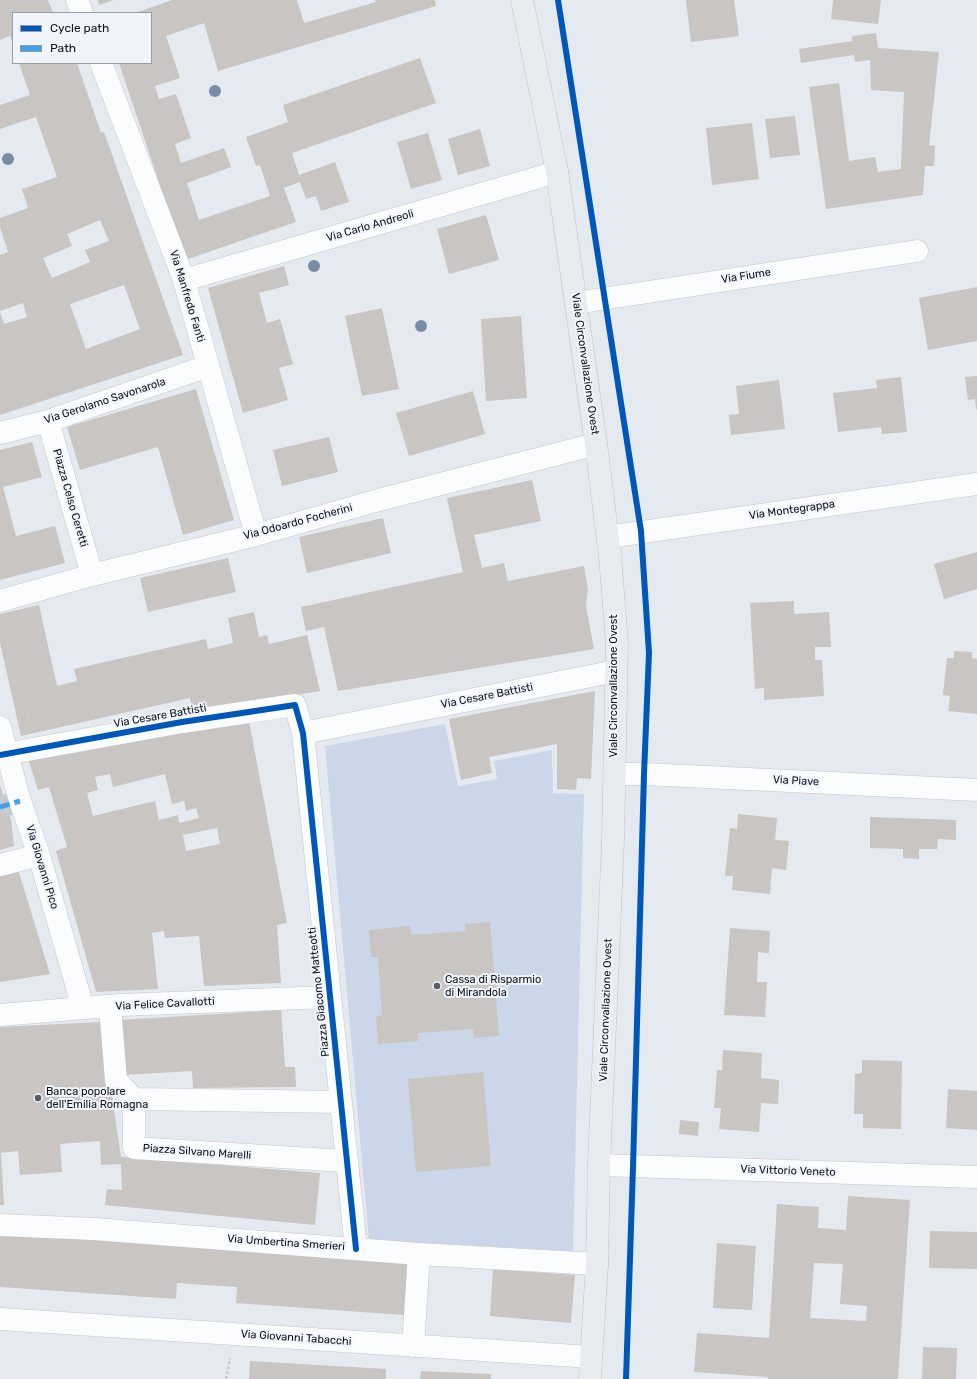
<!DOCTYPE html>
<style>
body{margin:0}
#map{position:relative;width:977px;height:1379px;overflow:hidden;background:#e5eaf0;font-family:Rubik,sans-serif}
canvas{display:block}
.legend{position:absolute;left:12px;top:12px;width:140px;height:52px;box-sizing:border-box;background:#f0f5fd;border:1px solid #969ba1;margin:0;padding:5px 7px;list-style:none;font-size:12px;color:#101317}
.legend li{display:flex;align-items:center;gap:8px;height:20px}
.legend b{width:20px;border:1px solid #969ba1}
</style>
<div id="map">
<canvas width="977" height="1379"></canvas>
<ul class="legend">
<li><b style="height:5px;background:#0057b8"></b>Cycle path</li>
<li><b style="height:5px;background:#3da2ea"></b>Path</li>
</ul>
</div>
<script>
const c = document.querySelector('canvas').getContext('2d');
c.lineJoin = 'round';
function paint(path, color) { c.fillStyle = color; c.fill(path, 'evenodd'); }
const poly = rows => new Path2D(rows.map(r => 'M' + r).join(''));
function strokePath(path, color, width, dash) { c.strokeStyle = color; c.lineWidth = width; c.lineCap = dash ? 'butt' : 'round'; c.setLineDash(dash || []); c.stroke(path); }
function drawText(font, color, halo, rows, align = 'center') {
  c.font = font + ' Rubik,sans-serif'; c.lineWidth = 4; c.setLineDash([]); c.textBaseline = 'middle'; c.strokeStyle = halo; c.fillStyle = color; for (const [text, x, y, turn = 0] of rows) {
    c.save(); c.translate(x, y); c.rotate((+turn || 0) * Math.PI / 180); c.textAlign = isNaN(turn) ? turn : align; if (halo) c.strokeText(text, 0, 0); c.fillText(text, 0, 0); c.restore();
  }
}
const green = poly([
 [445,724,458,786,497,779,494,761,552,750,553,793,584,794,573,1251,369,1240,325,746]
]);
const building = poly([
 [0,0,48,0,53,13,13,13,13,43,10,36,0,40],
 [98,0,114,0,99,5],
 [172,0,297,0,304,23,376,2,375,0,435,0,436,6,218,71,204,23,166,36,180,78,155,86,159,99,176,94,191,138,175,144,181,163,224,148,231,167,187,183,199,220,270,196,260,165,256,166,246,137,288,122,283,105,420,58,436,103,292,153,299,175,335,162,349,202,321,211,316,196,306,199,300,182,284,188,296,222,185,260,119,63,151,63,151,13,135,13],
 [686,0,734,0,739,36,691,42],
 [833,0,881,0,878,24,831,19],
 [876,33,878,48,939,52,929,145,935,146,934,166,925,166,923,195,826,209,809,87,839,83,849,161,875,157,878,172,901,169,904,92,871,90,870,60,855,62,854,55,801,63,799,49,852,41,852,36],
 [19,63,77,63,101,133,104,132,183,355,0,415,0,312,4,324,27,317,23,303,0,311,0,255,8,252,0,227,0,218,28,208,22,189,57,177,36,117,0,129,0,105,30,95],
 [100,220,109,241,85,250,90,262,52,278,43,258,72,246,67,234],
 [124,285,140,329,86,349,70,304],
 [795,116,800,155,770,158,765,119],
 [752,123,759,179,712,185,706,128],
 [480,129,490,166,458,175,448,139],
 [428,133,442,180,411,189,397,142],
 [486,215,499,260,449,274,437,229],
 [284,266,289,285,259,293,267,323,280,319,293,364,279,368,288,400,243,413,208,288],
 [977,287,977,341,928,350,919,298],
 [382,308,399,389,362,396,345,316],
 [521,316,527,398,486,401,481,319],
 [977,376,977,409,976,409,975,399,968,400,965,377],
 [901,377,907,432,882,434,881,427,838,432,833,393,877,388,876,380],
 [779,380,785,429,731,435,729,415,739,414,736,386],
 [196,389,234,520,183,535,158,447,80,470,67,427],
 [473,391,485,434,409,456,396,413],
 [329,437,338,472,282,486,273,450],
 [32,442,42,477,3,487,16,536,55,526,65,563,0,580,0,450],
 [532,480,541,521,474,535,482,568,504,563,508,581,584,566,588,589,586,606,594,649,338,691,324,627,306,631,301,607,463,572,447,498],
 [383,518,391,553,307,573,299,537],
 [977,552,977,589,944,599,934,564],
 [228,558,236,592,148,612,140,578],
 [794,601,794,614,829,612,831,647,815,647,815,660,822,660,824,696,764,700,764,688,755,689,750,603],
 [39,605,57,686,77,681,74,669,206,639,208,649,233,643,228,618,254,612,259,637,267,635,269,644,307,635,320,691,193,712,190,698,21,736,0,643,0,614],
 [954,651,972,652,972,658,977,659,977,714,948,711,950,696,943,695,947,658,954,658],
 [595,691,591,779,577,778,576,790,557,789,557,744,489,757,492,773,461,780,449,719],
 [249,721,287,923,277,925,281,983,204,986,199,936,165,938,164,931,152,933,158,989,96,992,56,851,67,847,49,787,38,790,27,755],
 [110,774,113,787,165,774,172,804,184,801,186,811,196,808,199,818,179,823,178,815,159,820,155,801,93,816,87,793,98,790,95,777],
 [217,828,220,844,186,851,183,835],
 [0,785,11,820,14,846,0,850],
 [738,814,777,818,775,840,789,841,786,870,772,868,770,894,732,890,733,876,725,876,730,828,737,829],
 [870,817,956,820,956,840,938,839,937,849,919,849,919,859,903,858,903,849,870,848],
 [18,869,50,974,0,982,0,874],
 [490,922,499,1036,474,1038,473,1029,418,1033,418,1041,378,1044,376,1016,382,1016,378,957,371,957,369,930,410,926,411,935,466,931,465,924],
 [730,928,770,931,769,953,758,952,757,982,767,982,765,1017,724,1015],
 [281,1010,285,1067,295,1067,296,1087,193,1088,192,1071,123,1075,120,1020],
 [101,1022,121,1157,320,1173,315,1225,105,1205,107,1189,122,1190,121,1164,101,1165,100,1141,60,1144,62,1172,20,1175,18,1151,0,1153,0,1027],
 [723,1050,762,1053,761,1078,779,1080,778,1104,761,1103,759,1132,719,1129,721,1108,714,1108,717,1070,722,1070],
 [862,1060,902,1061,901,1129,863,1128,863,1114,854,1114,855,1074,862,1073],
 [483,1072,491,1166,416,1172,408,1079],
 [948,1089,977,1091,977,1130,946,1128],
 [680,1120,699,1122,698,1136,679,1134],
 [0,1153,1,1153,4,1205,0,1205],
 [848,1196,910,1200,898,1379,768,1379,768,1377,694,1372,697,1333,769,1338,777,1204,819,1207,818,1228,846,1230],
 [814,1263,843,1264,840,1304,867,1306,866,1321,810,1318],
 [930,1231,977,1232,977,1269,929,1268],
 [0,1233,408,1264,404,1315,236,1303,237,1287,177,1283,176,1299,0,1287],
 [717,1243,756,1246,752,1310,713,1308],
 [493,1269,575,1275,571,1323,490,1316],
 [923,1347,957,1348,956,1379,922,1379],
 [250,1361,386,1369,386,1379,249,1379],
 [421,1371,491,1374,491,1379,420,1379]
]);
const minorTunnel = poly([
 [0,807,20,801]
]);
const path = poly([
 [6,625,29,725],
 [226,1379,230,1358]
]);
const minor = poly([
 [77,0,82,13],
 [101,63,184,280,256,535],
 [184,280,557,172],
 [576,303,917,251],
 [48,421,92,575],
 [0,433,48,421,208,366],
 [608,537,977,484],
 [0,601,92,575,256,535,375,501,596,444],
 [0,727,20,801,39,855,83,1008],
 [303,733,616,671],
 [0,755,182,722,295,705,303,733,356,1249],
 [615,774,644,774,977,790],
 [0,865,39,855],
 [110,1006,116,1080,134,1099],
 [0,1015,120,1005,330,997],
 [341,1102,134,1099,134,1148,346,1161],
 [599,1165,977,1177],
 [0,1225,94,1229,419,1254,597,1264],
 [0,1319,591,1357],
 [413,1346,419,1254]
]);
const major = poly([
 [522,0,557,172,596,444,610,556,617,643,613,840,599,1165,597,1264,590,1379]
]);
const quiet = poly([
 [0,807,20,801]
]);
const cycleway = poly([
 [558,0,641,531,649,653,644,774,633,1167,626,1379],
 [0,755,182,722,295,705,303,733,356,1249]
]);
const trees = [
 [215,91],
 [8,159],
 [314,266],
 [421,326]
];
const markers = [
 [437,986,4,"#5b5e63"],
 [38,1098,4,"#5b5e63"]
];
const streetNames = [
 ["Via Carlo Andreoli",370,226,-16],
 ["Via Fiume",746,276,-9],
 ["Via Manfredo Fanti",187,296,73],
 ["Viale Circonvallazione Ovest",585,364,82],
 ["Via Gerolamo Savonarola",105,401,-18],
 ["Piazza Celso Ceretti",70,498,74],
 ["Via Montegrappa",792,510,-8],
 ["Via Odoardo Focherini",298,522,-15],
 ["Viale Circonvallazione Ovest",614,686,-90],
 ["Via Cesare Battisti",487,696,-11],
 ["Via Cesare Battisti",160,716,-10],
 ["Via Piave",796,781,3],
 ["Via Giovanni Pico",42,867,73],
 ["Piazza Giacomo Matteotti",319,992,-96],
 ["Via Felice Cavallotti",165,1004,-3],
 ["Viale Circonvallazione Ovest",606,1010,-88],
 ["Piazza Silvano Marelli",197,1152,4],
 ["Via Vittorio Veneto",788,1171,2],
 ["Via Umbertina Smerieri",286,1243,4],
 ["Via Giovanni Tabacchi",296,1338,4]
];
const poiNames = [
 ["Cassa di Risparmio",445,980],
 ["di Mirandola",445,993],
 ["Banca popolare",46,1092],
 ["dell'Emilia Romagna",46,1105]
];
paint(green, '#cbd7e8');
paint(building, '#c8c5c2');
strokePath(minorTunnel, '#c5cacf', 22, [22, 11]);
strokePath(minor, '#c3c7cc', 23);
strokePath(major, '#c1c4c6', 23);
strokePath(path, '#c8c9cb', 2.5, [3, 2]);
strokePath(minor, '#fbfcfd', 22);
strokePath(major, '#e8ecf1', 22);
strokePath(quiet, '#3da2ea', 5, [10, 5]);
strokePath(cycleway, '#0057b8', 6);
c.fillStyle = '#798ca7';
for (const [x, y] of trees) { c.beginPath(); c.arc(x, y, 6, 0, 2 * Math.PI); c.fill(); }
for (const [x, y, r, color] of markers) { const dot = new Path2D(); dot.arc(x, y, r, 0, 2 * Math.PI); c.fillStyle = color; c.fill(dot); strokePath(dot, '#f0f5fd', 1.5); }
drawText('11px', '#101317', '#f0f5fd', streetNames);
drawText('11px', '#101317', '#f0f5fd', poiNames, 'left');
</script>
